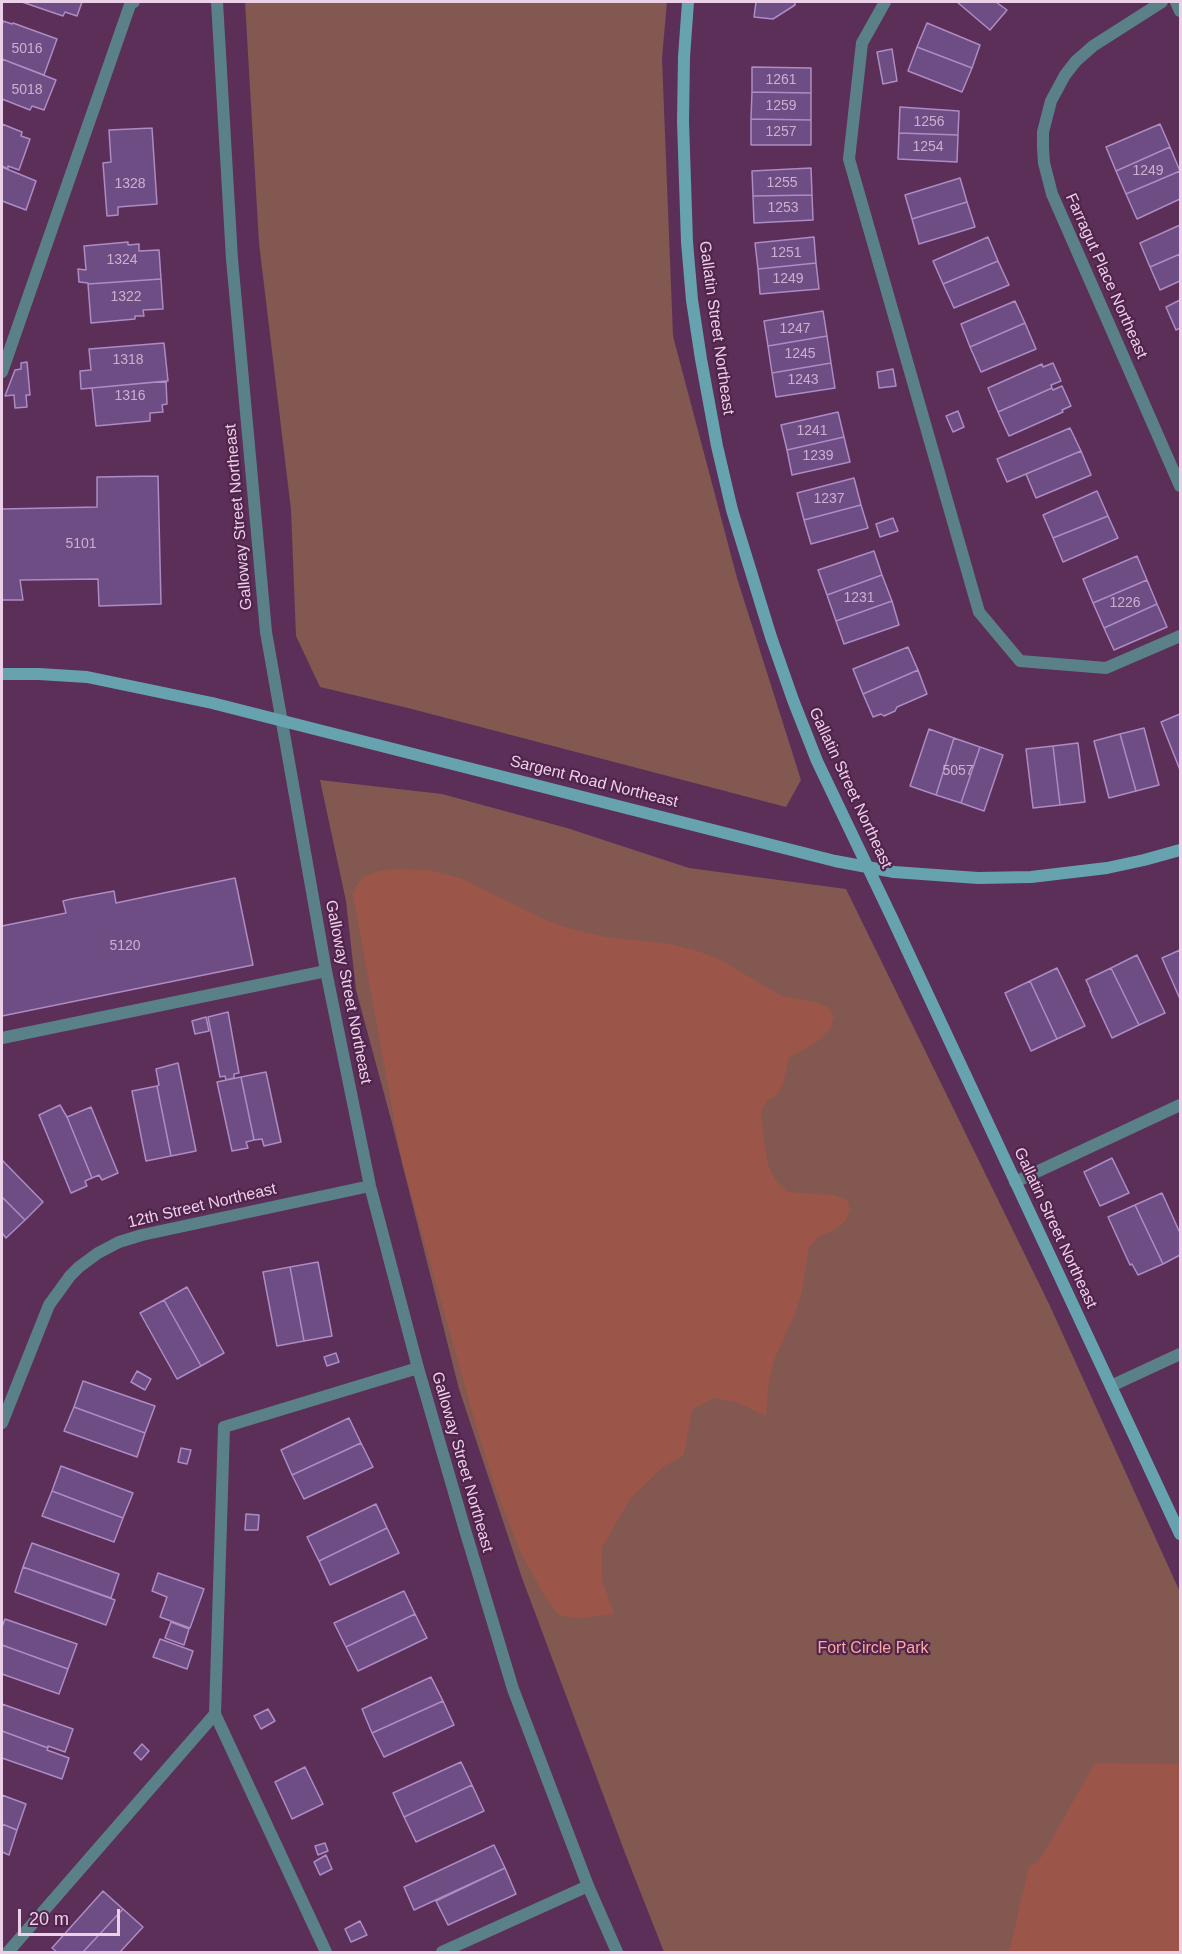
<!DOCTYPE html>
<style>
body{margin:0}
#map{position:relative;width:1182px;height:1954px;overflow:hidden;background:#5c2f58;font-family:Arial,sans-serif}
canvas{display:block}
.frame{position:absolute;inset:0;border:3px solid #ecd0e8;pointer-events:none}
.scale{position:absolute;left:18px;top:1909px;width:102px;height:27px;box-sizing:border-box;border:3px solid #ecd0e8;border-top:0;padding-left:8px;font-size:18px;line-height:21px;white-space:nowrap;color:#ecd0e8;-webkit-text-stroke:4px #51244d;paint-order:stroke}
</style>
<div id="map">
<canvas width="1182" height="1954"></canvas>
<div class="frame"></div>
<div class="scale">20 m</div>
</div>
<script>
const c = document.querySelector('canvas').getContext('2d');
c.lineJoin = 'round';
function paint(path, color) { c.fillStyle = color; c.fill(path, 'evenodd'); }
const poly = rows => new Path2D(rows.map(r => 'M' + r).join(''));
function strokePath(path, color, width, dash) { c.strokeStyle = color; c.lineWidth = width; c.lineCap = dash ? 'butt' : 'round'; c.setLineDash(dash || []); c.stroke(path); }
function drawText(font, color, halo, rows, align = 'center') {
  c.font = font + ' Arial,sans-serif'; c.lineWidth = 4.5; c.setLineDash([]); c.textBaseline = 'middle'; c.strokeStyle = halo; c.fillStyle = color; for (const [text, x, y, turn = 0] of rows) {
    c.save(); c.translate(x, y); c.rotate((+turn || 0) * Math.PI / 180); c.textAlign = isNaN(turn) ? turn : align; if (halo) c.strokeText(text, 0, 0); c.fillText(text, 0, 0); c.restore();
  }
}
const green = poly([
 [245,2,667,2,662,58,673,336,737,578,801,780,786,807,408,708,320,687,296,636,291,510,259,243],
 [320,780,442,794,567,828,689,868,846,889,1050,1306,1180,1592,1180,1952,664,1952,625,1853,522,1578,459,1389,392,1123,356,990,346,901]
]);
const forest = poly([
 [392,869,429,870,463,879,544,919,565,927,606,937,671,944,695,950,719,959,782,996,814,1002,828,1007,834,1017,830,1029,818,1041,789,1058,783,1084,777,1095,767,1101,761,1112,765,1148,769,1167,777,1182,788,1192,835,1195,847,1200,850,1209,846,1221,834,1230,818,1237,809,1248,802,1291,795,1314,776,1355,769,1380,766,1416,736,1402,713,1398,692,1410,684,1455,663,1467,630,1499,602,1548,602,1579,614,1614,582,1618,569,1617,559,1615,545,1597,520,1551,495,1487,475,1422,402,1162,353,895,356,886,363,877,375,872],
 [1095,1763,1180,1764,1180,1952,1009,1952,1029,1866,1038,1862,1046,1849]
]);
const building = poly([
 [22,2,82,2,77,16,65,12,63,16,22,2],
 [756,2,795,2,795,5,773,19,754,17,756,2],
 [957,2,996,2,1007,10,990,30,957,2],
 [3,21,12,24,13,23,57,39,44,75,2,59,2,26,3,21],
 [927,23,980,45,972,68,917,47,927,23],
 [917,47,972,68,962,92,908,71,917,47],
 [892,49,897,81,883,84,877,52,892,49],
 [2,59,56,80,44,110,32,106,30,110,2,99,2,59],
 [752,67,811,68,811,93,752,92,752,67],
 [752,92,811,93,811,120,751,119,752,92],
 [900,107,959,111,958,135,899,133,900,107],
 [751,119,811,120,811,145,751,145,751,119],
 [2,124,22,132,21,136,30,139,19,170,8,166,8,169,2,166,2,124],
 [1160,124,1170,147,1116,171,1106,147,1160,124],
 [152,128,157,204,118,207,118,215,107,216,103,163,111,162,109,130,152,128],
 [899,133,958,135,957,162,898,159,899,133],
 [1170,147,1180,171,1126,194,1116,171,1170,147],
 [2,167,36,181,26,210,2,201,2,167],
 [811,168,812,195,753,196,752,171,811,168],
 [1180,171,1180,199,1137,219,1126,194,1180,171],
 [960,178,967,202,912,219,905,195,960,178],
 [812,195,813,220,754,223,753,196,812,195],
 [967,202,975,227,919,244,912,219,967,202],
 [1180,225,1180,254,1150,267,1140,243,1180,225],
 [814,237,816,263,758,269,755,243,814,237],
 [988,237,998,261,943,284,933,261,988,237],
 [128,242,128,245,139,244,139,251,159,250,161,279,88,284,88,283,79,282,78,269,86,270,84,246,128,242],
 [1180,254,1180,281,1160,290,1150,267,1180,254],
 [998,261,1009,285,954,308,943,284,998,261],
 [816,263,819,289,760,294,758,269,816,263],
 [161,279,163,309,143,310,144,316,135,316,135,319,91,323,88,284,161,279],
 [1180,300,1180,328,1176,330,1166,307,1180,300],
 [1015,301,1025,323,970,347,961,324,1015,301],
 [823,311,827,336,768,346,764,321,823,311],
 [1025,323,1036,349,981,372,970,347,1025,323],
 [827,336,831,363,772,373,768,346,827,336],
 [164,343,168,381,81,389,80,371,91,370,89,349,164,343],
 [27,362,30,395,26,395,27,407,15,408,14,395,5,396,15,370,21,369,21,363,27,362],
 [831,363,835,388,776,397,772,373,831,363],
 [1053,363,1061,381,1051,385,1052,388,998,412,988,388,1042,364,1043,367,1053,363],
 [893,369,896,386,879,388,877,372,893,369],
 [166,381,167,404,162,405,163,412,150,413,150,421,96,426,92,388,166,381],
 [1062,386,1071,406,1062,410,1063,412,1009,436,998,412,1052,388,1053,390,1062,386],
 [958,411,964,427,953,432,946,416,958,411],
 [838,412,844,437,787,450,781,425,838,412],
 [1070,428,1081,451,1007,482,997,459,1070,428],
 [844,437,850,462,792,475,787,450,844,437],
 [1081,451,1091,475,1036,498,1026,474,1081,451],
 [158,476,161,604,99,606,98,579,20,580,23,600,2,600,2,509,97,507,97,477,158,476],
 [854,478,861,505,804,520,797,493,854,478],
 [1097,491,1108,516,1053,538,1043,515,1097,491],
 [861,505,868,528,811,544,804,520,861,505],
 [1108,516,1118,538,1063,562,1053,538,1108,516],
 [893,518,898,531,880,537,876,524,893,518],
 [874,551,882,575,827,595,818,570,874,551],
 [1137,556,1147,580,1093,603,1083,579,1137,556],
 [882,575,892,601,836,621,827,595,882,575],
 [1147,580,1157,604,1104,628,1093,603,1147,580],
 [892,601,899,625,844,644,836,621,892,601],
 [1157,604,1167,627,1114,650,1104,628,1157,604],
 [908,647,918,670,863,694,853,669,908,647],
 [918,670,927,694,897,707,895,711,884,716,881,714,873,717,863,694,918,670],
 [1180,714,1180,770,1161,722,1180,714],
 [1144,728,1159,785,1136,791,1120,734,1144,728],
 [929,729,954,738,936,795,910,786,929,729],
 [1120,734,1136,791,1109,798,1094,741,1120,734],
 [954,738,980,747,961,803,936,795,954,738],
 [1078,743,1085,802,1060,805,1053,746,1078,743],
 [1053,746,1060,805,1033,808,1026,749,1053,746],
 [980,747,1003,755,984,811,961,803,980,747],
 [235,878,253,965,2,1016,2,926,66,913,63,901,71,899,114,891,116,903,235,878],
 [1180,950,1180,999,1162,958,1180,950],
 [1137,955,1165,1013,1139,1025,1111,968,1137,955],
 [1057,968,1085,1026,1057,1039,1030,981,1057,968],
 [1111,968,1139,1025,1112,1038,1090,991,1091,991,1086,980,1111,968],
 [1030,981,1057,1039,1031,1051,1005,993,1030,981],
 [228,1012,239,1073,234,1074,234,1078,226,1080,225,1076,220,1077,208,1017,228,1012],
 [206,1017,209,1031,195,1034,192,1021,206,1017],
 [178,1063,196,1151,171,1156,157,1086,159,1085,156,1069,178,1063],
 [266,1072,281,1142,264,1146,262,1139,254,1140,241,1077,266,1072],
 [241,1077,254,1140,246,1142,248,1148,232,1151,217,1082,241,1077],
 [157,1086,171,1156,146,1161,132,1091,157,1086],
 [60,1105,67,1117,92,1178,85,1181,87,1186,71,1193,39,1115,60,1105],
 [91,1107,118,1173,102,1180,99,1175,92,1178,67,1117,91,1107],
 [1112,1158,1129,1193,1100,1206,1084,1172,1112,1158],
 [2,1160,43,1202,25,1220,2,1197,2,1160],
 [1162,1193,1180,1233,1180,1255,1163,1264,1135,1205,1162,1193],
 [2,1197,25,1220,6,1238,2,1233,2,1197],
 [1135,1205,1163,1264,1138,1275,1132,1264,1130,1265,1108,1217,1135,1205],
 [318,1262,332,1336,304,1341,290,1267,318,1262],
 [290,1267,304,1341,277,1346,263,1272,290,1267],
 [187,1287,224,1353,201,1366,164,1300,187,1287],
 [164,1300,201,1366,177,1379,140,1313,164,1300],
 [336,1353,339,1362,327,1366,324,1357,336,1353],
 [137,1371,151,1379,145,1390,131,1382,137,1371],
 [83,1381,155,1406,145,1433,74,1407,83,1381],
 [74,1407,145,1433,137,1457,64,1431,74,1407],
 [349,1418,361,1443,292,1475,281,1450,349,1418],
 [361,1443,373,1467,304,1499,292,1475,361,1443],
 [181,1448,191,1450,187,1464,178,1462,181,1448],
 [61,1466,133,1493,123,1518,52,1491,61,1466],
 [52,1491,123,1518,114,1542,42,1516,52,1491],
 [376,1504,387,1528,319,1561,307,1537,376,1504],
 [246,1514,259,1515,258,1530,245,1530,246,1514],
 [387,1528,399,1553,330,1585,319,1561,387,1528],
 [32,1543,119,1574,111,1598,23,1567,32,1543],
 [23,1567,115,1600,106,1625,15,1592,23,1567],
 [158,1573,204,1589,190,1628,160,1617,167,1597,152,1591,158,1573],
 [404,1591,415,1614,346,1647,334,1623,404,1591],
 [415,1614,427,1638,358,1671,346,1647,415,1614],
 [5,1619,77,1644,68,1669,2,1645,2,1627,5,1619],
 [171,1622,189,1629,184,1645,165,1638,171,1622],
 [160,1639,193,1651,187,1669,153,1657,160,1639],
 [2,1645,68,1669,59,1694,2,1674,2,1645],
 [431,1677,443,1701,372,1733,362,1709,431,1677],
 [443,1701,454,1725,384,1757,372,1733,443,1701],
 [2,1704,73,1729,65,1752,48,1746,48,1748,2,1731,2,1704],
 [268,1709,275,1721,261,1729,254,1716,268,1709],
 [2,1731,48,1748,47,1750,69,1758,62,1779,2,1758,2,1731],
 [142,1744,149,1751,141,1760,134,1753,142,1744],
 [461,1762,472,1785,404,1817,393,1793,461,1762],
 [305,1767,323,1804,292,1819,275,1782,305,1767],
 [472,1785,484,1811,416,1842,404,1817,472,1785],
 [2,1795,26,1804,17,1830,2,1824,2,1795],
 [2,1824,17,1830,9,1855,2,1852,2,1824],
 [325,1843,328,1851,318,1855,315,1846,325,1843],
 [494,1845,505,1868,414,1910,404,1887,494,1845],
 [326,1855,332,1869,320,1875,314,1862,326,1855],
 [505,1868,516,1894,448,1925,436,1901,505,1868],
 [103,1891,123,1909,83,1952,57,1952,52,1948,103,1891],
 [123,1909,143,1927,120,1952,83,1952,123,1909],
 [360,1921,367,1935,351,1942,345,1929,360,1921]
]);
const lane = poly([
 [885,2,862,43,849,159,979,612,1020,661,1106,668,1180,636],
 [1176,2,1180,11],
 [2,372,131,2,134,2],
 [2,1038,326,971],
 [1015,1182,1180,1105],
 [8,1952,215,1714],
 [326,1952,215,1714,224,1427,418,1368],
 [442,1952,588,1886]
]);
const street = poly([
 [217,2,232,259,266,632,326,971,370,1186,418,1368,465,1530,513,1689,588,1886,617,1952],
 [1162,2,1093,46,1076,61,1065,75,1051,101,1043,132,1043,148,1044,163,1052,194,1180,486],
 [1111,1386,1180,1354],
 [2,1423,49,1305,70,1276,79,1267,98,1253,119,1242,142,1235,370,1186]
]);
const secondary = poly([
 [688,2,684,57,683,121,687,242,692,300,701,359,717,446,732,510,771,637,793,700,817,761,893,920,1180,1534],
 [2,674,39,674,87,677,212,703,835,861,894,872,978,878,1031,877,1107,868,1144,860,1180,850]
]);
const numberNames = [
 ["5016",27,49],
 ["1261",781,80],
 ["5018",27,90],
 ["1259",781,106],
 ["1256",929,122],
 ["1257",781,132],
 ["1254",928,147],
 ["1249",1148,171],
 ["1255",782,183],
 ["1328",130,184],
 ["1253",783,208],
 ["1251",786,253],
 ["1324",122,260],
 ["1249",788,279],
 ["1322",126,297],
 ["1247",795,329],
 ["1245",800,354],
 ["1318",128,360],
 ["1243",803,380],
 ["1316",130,396],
 ["1241",812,431],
 ["1239",818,456],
 ["1237",829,499],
 ["5101",81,544],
 ["1231",859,598],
 ["1226",1125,603],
 ["5057",958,771],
 ["5120",125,946]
];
const streetNames = [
 ["Farragut Place Northeast",1106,276,66],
 ["Gallatin Street Northeast",716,328,82],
 ["Galloway Street Northeast",239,517,-95],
 ["Sargent Road Northeast",594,782,14],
 ["Gallatin Street Northeast",850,788,65],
 ["Galloway Street Northeast",348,992,79],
 ["12th Street Northeast",202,1206,-13],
 ["Gallatin Street Northeast",1055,1228,65],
 ["Galloway Street Northeast",462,1462,74]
];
const parkNames = [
 ["Fort Circle Park",873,1649]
];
paint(green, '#825850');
paint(forest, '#9b5549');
paint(building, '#6e4c84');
strokePath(building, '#ad8cc4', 1.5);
strokePath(lane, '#5b8188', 12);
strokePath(street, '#5b8188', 12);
strokePath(secondary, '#66a3af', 12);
drawText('14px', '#ccafcf', null, numberNames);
drawText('16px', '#ecd0e8', '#51244d', streetNames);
drawText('16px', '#fdaa9b', '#51244d', parkNames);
</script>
